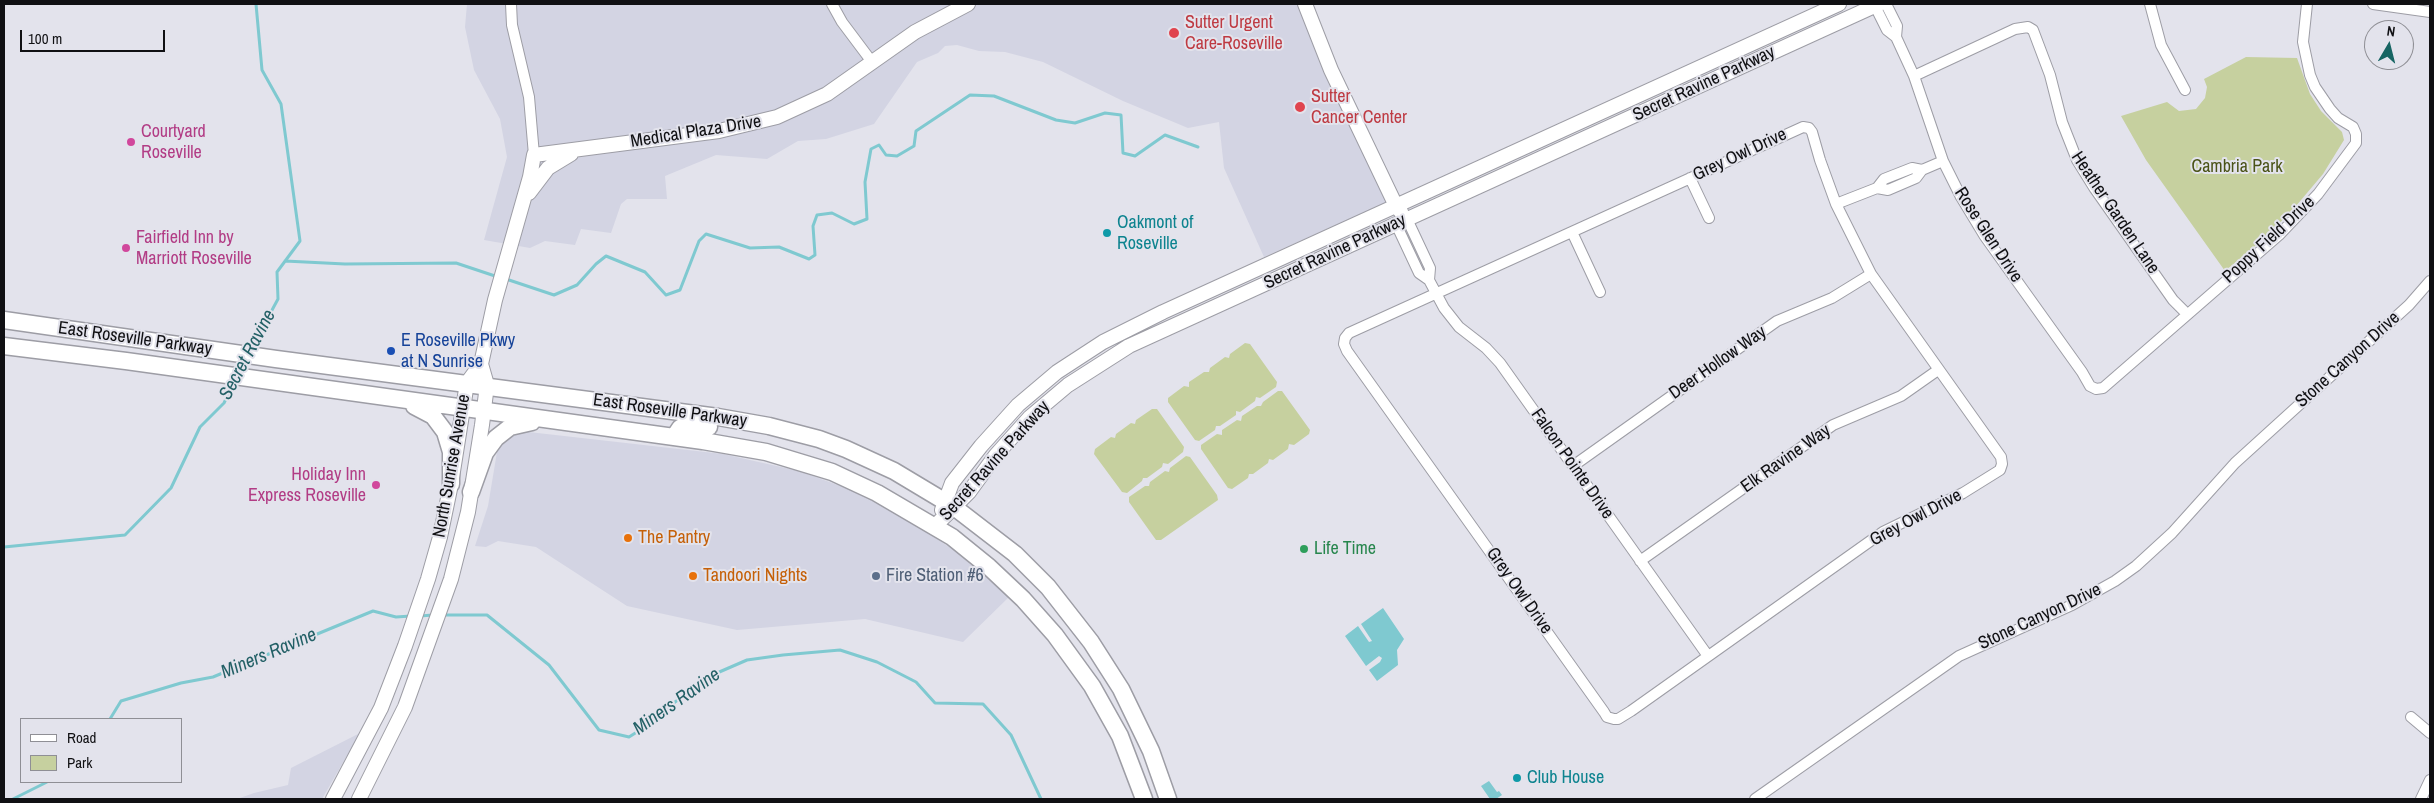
<!DOCTYPE html>
<style>
body{margin:0}
#map{position:relative;width:2434px;height:803px;overflow:hidden;background:#e3e3ec;font-family:"Archivo Narrow",sans-serif}
canvas{display:block}
.frame{position:absolute;inset:0;border:5px solid #101013;pointer-events:none}
.legend{position:absolute;left:20px;top:718px;width:162px;height:65px;box-sizing:border-box;background:#e3e3ec;border:1px solid #8f8f95;margin:0;padding:6px 9px;list-style:none;font-size:15px;color:#101013}
.legend li{display:flex;align-items:center;gap:10px;height:25px}
.legend b{width:25px;border:1px solid #8f8f95}
.north{position:absolute;left:2364px;top:20px;width:50px;height:50px;box-sizing:border-box;background:#e3e3ec;border:1px solid #8f8f95;border-radius:50%;rotate:8deg;font-size:14px;font-weight:700;line-height:20px;text-align:center;color:#101013}
.north::after{content:'';display:block;margin:auto;width:18px;height:22px;background:#176563;clip-path:polygon(50% 0,100% 100%,50% 72%,0 100%)}
.scale{position:absolute;left:20px;top:30px;width:145px;height:22px;box-sizing:border-box;border:2px solid #101013;border-top:0;padding-left:6px;font-size:15px;line-height:18px;white-space:nowrap;color:#101013;-webkit-text-stroke:4px #e3e3ec;paint-order:stroke}
</style>
<div id="map">
<canvas width="2434" height="803"></canvas>
<div class="frame"></div>
<ul class="legend">
<li><b style="height:6px;background:#fff"></b>Road</li>
<li><b style="height:14px;background:#c6d09f"></b>Park</li>
</ul>
<div class="north">N</div>
<div class="scale">100 m</div>
</div>
<script>
const c = document.querySelector('canvas').getContext('2d');
c.lineJoin = 'round';
function paint(path, color) { c.fillStyle = color; c.fill(path, 'evenodd'); }
const poly = rows => new Path2D(rows.map(r => 'M' + r).join(''));
function strokePath(path, color, width, dash) { c.strokeStyle = color; c.lineWidth = width; c.lineCap = dash ? 'butt' : 'round'; c.setLineDash(dash || []); c.stroke(path); }
function drawText(font, color, halo, rows, align = 'center') {
  c.font = font + ' "Archivo Narrow",sans-serif'; c.lineWidth = 4; c.setLineDash([]); c.textBaseline = 'middle'; c.strokeStyle = halo; c.fillStyle = color; for (const [text, x, y, turn = 0] of rows) {
    c.save(); c.translate(x, y); c.rotate((+turn || 0) * Math.PI / 180); c.textAlign = isNaN(turn) ? turn : align; if (halo) c.strokeText(text, 0, 0); c.fillText(text, 0, 0); c.restore();
  }
}
const built = poly([
 [467,4,1305,4,1388,202,1264,257,1224,168,1219,122,1188,128,1123,101,1043,62,1005,52,979,51,957,45,945,46,938,53,917,62,874,124,826,139,798,141,767,159,716,155,665,176,667,199,627,199,621,204,611,233,581,229,575,245,545,241,530,248,484,240,507,157,500,119,474,70,465,27],
 [520,431,723,454,799,471,846,488,884,506,916,525,955,551,1009,597,963,642,865,619,737,630,627,606,536,547,498,541,486,547,475,546,488,506,497,452,501,441],
 [360,733,322,799,237,799,254,793,288,785,291,768]
]);
const green = poly([
 [2246,57,2297,58,2310,94,2321,111,2342,132,2344,140,2323,174,2296,206,2267,236,2225,271,2146,160,2121,116,2167,102,2179,111,2196,109,2205,98,2207,87,2204,79],
 [1245,343,1250,344,1277,382,1276,387,1260,398,1256,397,1255,401,1240,412,1236,411,1236,415,1220,426,1216,426,1215,430,1199,441,1195,440,1168,402,1168,398,1184,386,1189,387,1189,382,1204,372,1209,372,1210,368,1225,357,1229,358,1230,354],
 [1278,391,1282,391,1310,430,1309,434,1294,445,1289,444,1288,449,1273,460,1269,459,1268,463,1253,474,1249,474,1248,478,1232,489,1228,488,1201,449,1201,445,1217,434,1222,435,1222,430,1237,420,1241,421,1242,416,1257,406,1261,406,1263,402],
 [1152,409,1157,409,1184,447,1183,452,1168,464,1163,463,1162,467,1147,478,1143,478,1142,481,1127,493,1122,492,1094,454,1095,449,1111,437,1115,438,1116,434,1131,423,1135,424,1136,420],
 [1186,456,1190,457,1217,495,1218,500,1161,540,1156,540,1129,502,1129,497,1145,486,1149,486,1150,482,1165,471,1169,472,1170,468]
]);
const water = poly([
 [1383,608,1404,639,1397,650,1398,665,1377,681,1369,670,1380,662,1382,658,1379,656,1366,666,1345,636,1358,626,1369,642,1372,641,1361,624],
 [1489,781,1497,792,1499,791,1502,795,1496,799,1490,799,1481,786]
]);
const stream = poly([
 [285,261,345,264,456,263,498,277],
 [506,279,554,295,577,285,596,264,606,256,645,272,666,295,680,290,699,241,706,234,750,248,779,247,809,259,815,255,813,226,817,215,832,213,854,224,867,219,865,182,871,149,879,145,886,155,897,156,914,146,916,131,970,95,994,96,1056,120,1075,123,1105,113,1121,115,1123,153,1135,156,1165,135,1198,147],
 [251,349,278,299,277,272,300,241,281,104,262,70,256,4],
 [239,372,246,359],
 [4,547,125,535,171,488,200,427,224,403,234,382],
 [442,615,487,615,549,665,599,730,629,737,648,725,675,702,717,673,747,660,783,655,840,650,877,662,916,682,935,703,983,704,1011,735,1041,799],
 [420,616,433,615],
 [110,719,121,701,181,683,213,677,373,611,396,617,411,616],
 [13,799,47,782]
]);
const street = poly([
 [511,4,512,25,529,97,534,155],
 [832,4,842,22,872,62],
 [1886,4,1897,26,1896,37],
 [2150,4,2161,45,2185,90],
 [2373,4,2430,12],
 [1875,6,1887,30,1896,37,1914,76,1943,161,1961,197,1984,235,2082,372,2090,386,2096,389,2103,388,2279,235,2318,194,2356,143,2356,134,2353,127,2338,118,2330,109,2315,87,2310,75,2303,42,2307,4],
 [1914,76,2015,29,2028,27,2033,30,2050,75,2062,122,2077,160,2095,189,2173,300,2187,314],
 [1803,127,1809,128,1812,132,1820,160,1836,204,1871,274,2001,457,2002,464,2000,470,1963,493,1883,532,1631,711,1618,719,1614,719,1607,717,1604,712,1347,351,1344,344,1345,338,1349,333,1803,127],
 [1690,178,1709,218],
 [1877,188,1884,179,1912,168,1922,170],
 [1836,204,1877,188,1888,190,1916,178,1922,170,1943,161],
 [1407,219,1430,268,1429,280],
 [1396,224,1419,273,1429,280,1444,308,1459,327,1486,348,1500,363,1708,656],
 [1572,232,1600,292],
 [1573,466,1777,321,1832,298,1871,274],
 [1640,561,1833,425,1901,396,1938,370],
 [2411,717,2430,733],
 [1755,799,1959,656,2072,605,2115,581,2136,566,2172,533,2235,463,2409,305,2430,281],
 [2421,799,2430,780]
]);
const secondary = poly([
 [1305,4,1331,70,1396,206,1401,212],
 [529,193,548,168,571,154],
 [942,510,952,483,981,446,1018,405,1057,372,1103,342,1163,312,1839,4],
 [935,526,969,492,996,455,1030,417,1068,385,1129,346,1879,4],
 [333,799,381,708,405,646,428,579,440,537,451,484,467,383,481,364,495,300,530,177,534,155,719,131,777,117,827,94,915,32,968,4],
 [359,799,405,707,451,579,468,512,482,425,487,385,481,364]
]);
const primary = poly([
 [4,320,276,359,718,417,769,426,819,439,846,449,894,471,954,507,1015,554,1048,587,1091,642,1121,689,1151,751,1168,799],
 [4,346,126,361,703,441,766,452,832,472,877,493,952,537,989,567,1023,599,1055,635,1092,686,1120,736,1144,799],
 [414,406,433,416,445,432,451,452,451,484],
 [674,437,680,428,684,426,709,427],
 [471,492,485,453,496,438,510,427,532,422]
]);
const markers = [
 [1174,33,6,"#e0444e"],
 [1300,107,6,"#e0444e"],
 [131,142,5,"#d1479c"],
 [1107,233,5,"#0f9aa8"],
 [126,248,5,"#d1479c"],
 [391,351,5,"#1a4fb4"],
 [376,485,5,"#d1479c"],
 [628,538,5,"#e8710a"],
 [1304,549,5,"#2e9e5b"],
 [693,576,5,"#e8710a"],
 [876,576,5,"#5c6f8a"],
 [1517,778,5,"#0f9aa8"]
];
const healthNames = [
 ["Sutter Urgent",1185,23],
 ["Care-Roseville",1185,44],
 ["Sutter",1311,97],
 ["Cancer Center",1311,118]
];
const streetNames = [
 ["Secret Ravine Parkway",1704,84,-25],
 ["Medical Plaza Drive",696,132,-9],
 ["Grey Owl Drive",1740,155,-25],
 ["Heather Garden Lane",2115,213,56],
 ["Rose Glen Drive",1988,235,57],
 ["Poppy Field Drive",2269,240,-43],
 ["Secret Ravine Parkway",1335,252,-25],
 ["East Roseville Parkway",135,339,8],
 ["Stone Canyon Drive",2348,360,-42],
 ["Deer Hollow Way",1718,363,-35],
 ["East Roseville Parkway",670,411,8],
 ["Elk Ravine Way",1786,459,-35],
 ["Secret Ravine Parkway",995,461,-48],
 ["Falcon Pointe Drive",1572,464,55],
 ["North Sunrise Avenue",452,466,-80],
 ["Grey Owl Drive",1916,518,-28],
 ["Grey Owl Drive",1519,591,55],
 ["Stone Canyon Drive",2040,617,-25]
];
const hotelNames = [
 ["Courtyard",141,132],
 ["Roseville",141,153],
 ["Fairfield Inn by",136,238],
 ["Marriott Roseville",136,259],
 ["Holiday Inn",366,475,"right"],
 ["Express Roseville",366,496,"right"]
];
const parkNames = [
 ["Cambria Park",2237,167]
];
const cultureNames = [
 ["Oakmont of",1117,223],
 ["Roseville",1117,244],
 ["Club House",1527,778]
];
const transitNames = [
 ["E Roseville Pkwy",401,341],
 ["at N Sunrise",401,362]
];
const foodNames = [
 ["The Pantry",638,538],
 ["Tandoori Nights",703,576]
];
const leisureNames = [
 ["Life Time",1314,549]
];
const serviceNames = [
 ["Fire Station #6",886,576]
];
const waterNames = [
 ["Secret Ravine",248,355,-62],
 ["Miners Ravine",269,654,-23],
 ["Miners Ravine",677,702,-35]
];
paint(built, '#d3d4e3');
paint(green, '#c6d09f');
paint(water, '#7fc9d0');
strokePath(stream, '#7fc9d0', 3);
strokePath(street, '#9d9da5', 12);
strokePath(secondary, '#9d9da5', 16);
strokePath(primary, '#9d9da5', 19);
strokePath(street, '#fff', 10);
strokePath(secondary, '#fff', 14);
strokePath(primary, '#fff', 16);
for (const [x, y, r, color] of markers) { const dot = new Path2D(); dot.arc(x, y, r, 0, 2 * Math.PI); c.fillStyle = color; c.fill(dot); strokePath(dot, '#e3e3ec', 2); }
drawText('18px', '#be3a42', '#e3e3ec', healthNames, 'left');
drawText('18px', '#101013', '#e3e3ec', streetNames);
drawText('18px', '#b23c85', '#e3e3ec', hotelNames, 'left');
drawText('18px', '#4a5317', '#e3e3ec', parkNames);
drawText('18px', '#0d838f', '#e3e3ec', cultureNames, 'left');
drawText('18px', '#164399', '#e3e3ec', transitNames, 'left');
drawText('18px', '#c56008', '#e3e3ec', foodNames, 'left');
drawText('18px', '#27864d', '#e3e3ec', leisureNames, 'left');
drawText('18px', '#4e5e75', '#e3e3ec', serviceNames, 'left');
drawText('italic 19px', '#236066', '#e3e3ec', waterNames);
</script>
